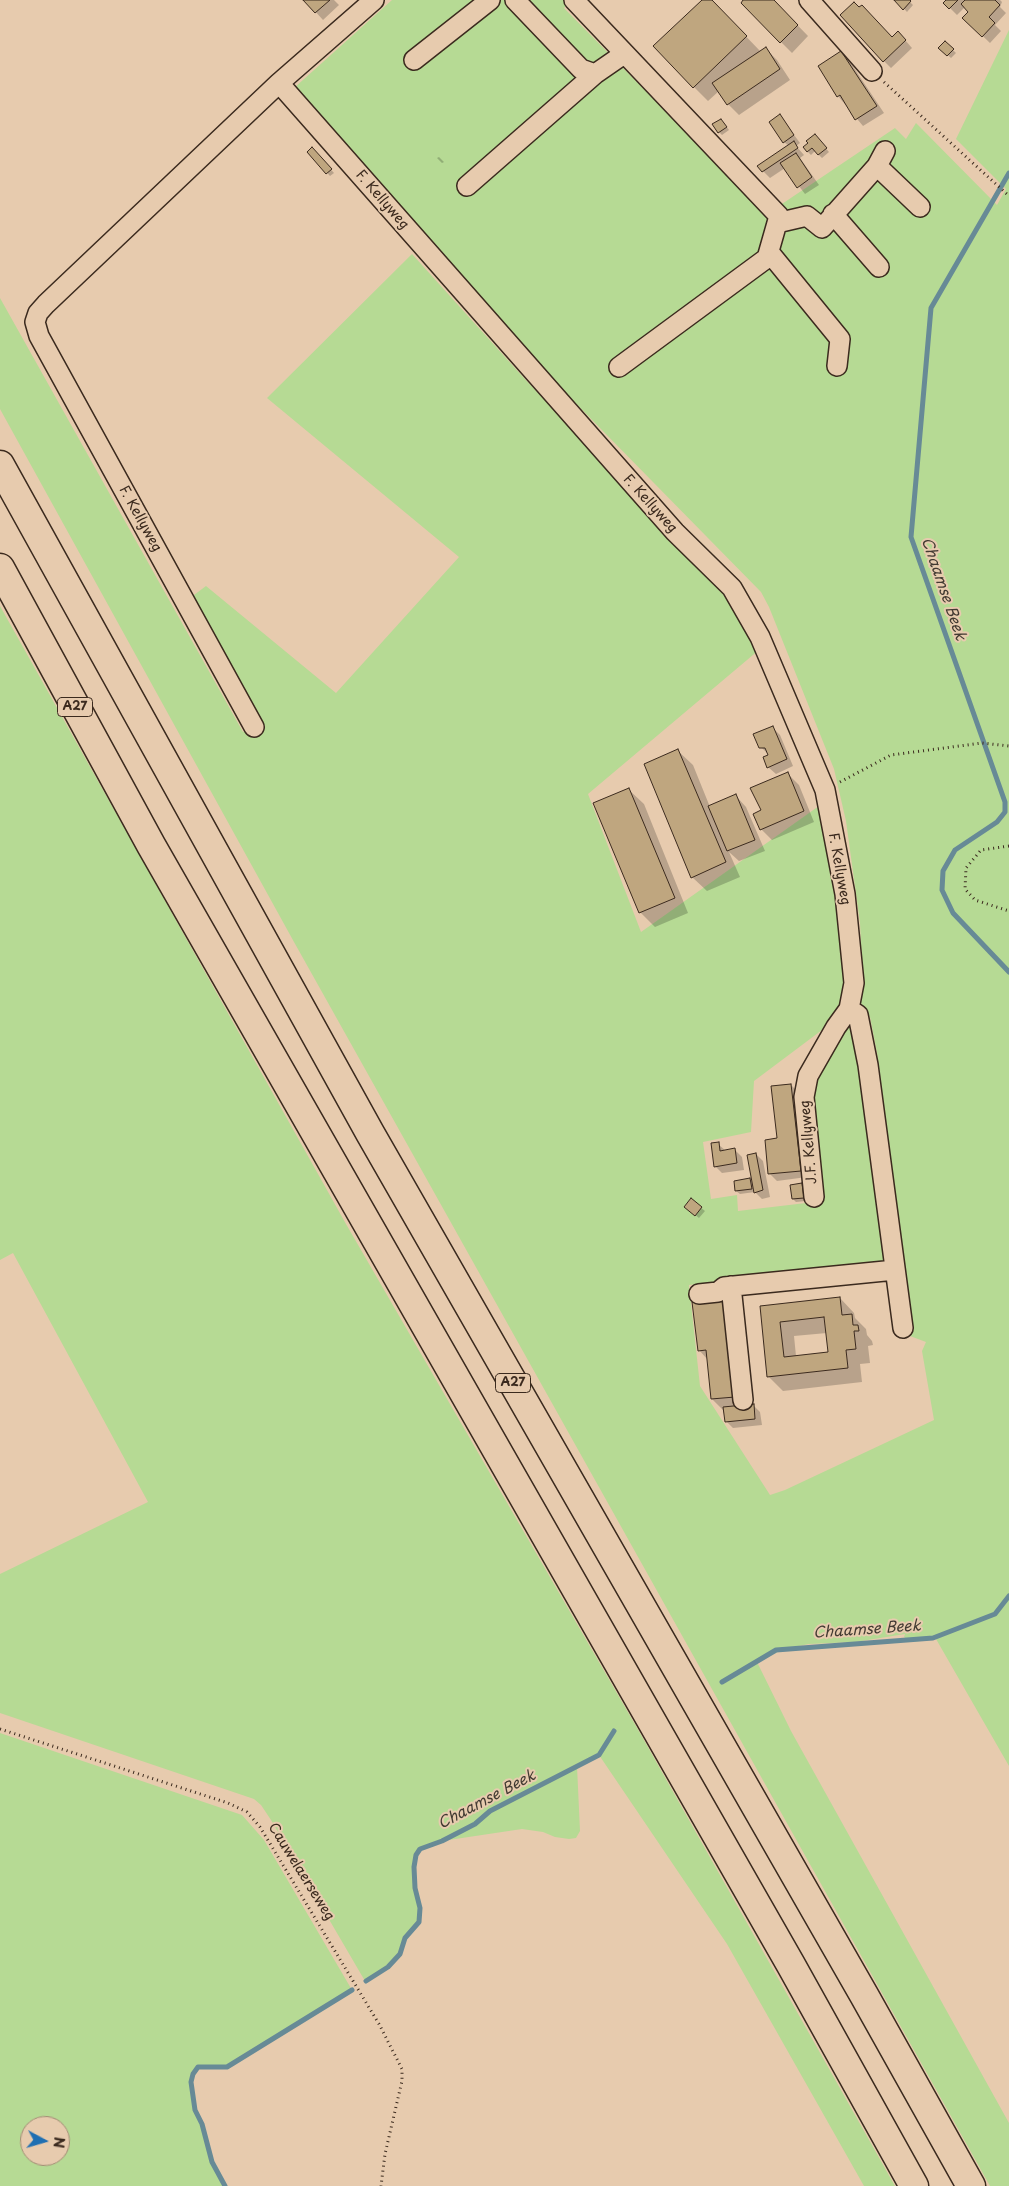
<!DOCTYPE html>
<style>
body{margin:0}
#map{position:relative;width:1009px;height:2186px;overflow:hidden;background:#e7cbae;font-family:"Playpen Sans",sans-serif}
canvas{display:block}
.north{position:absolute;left:20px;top:2116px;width:50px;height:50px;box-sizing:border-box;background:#e7cbae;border:1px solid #a28b74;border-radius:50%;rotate:96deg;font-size:14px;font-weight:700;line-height:20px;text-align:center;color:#3b2a1e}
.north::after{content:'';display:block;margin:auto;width:18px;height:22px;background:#1f6fb2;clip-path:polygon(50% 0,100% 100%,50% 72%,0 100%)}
</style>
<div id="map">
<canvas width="1009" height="2186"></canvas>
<div class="north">N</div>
</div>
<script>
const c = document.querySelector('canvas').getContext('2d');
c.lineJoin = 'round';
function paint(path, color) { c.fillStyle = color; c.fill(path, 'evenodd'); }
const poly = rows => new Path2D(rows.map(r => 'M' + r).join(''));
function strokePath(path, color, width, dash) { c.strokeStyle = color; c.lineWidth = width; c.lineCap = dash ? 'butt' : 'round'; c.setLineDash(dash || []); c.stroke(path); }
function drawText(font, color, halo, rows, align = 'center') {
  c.font = font + ' "Playpen Sans",sans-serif'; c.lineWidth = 4; c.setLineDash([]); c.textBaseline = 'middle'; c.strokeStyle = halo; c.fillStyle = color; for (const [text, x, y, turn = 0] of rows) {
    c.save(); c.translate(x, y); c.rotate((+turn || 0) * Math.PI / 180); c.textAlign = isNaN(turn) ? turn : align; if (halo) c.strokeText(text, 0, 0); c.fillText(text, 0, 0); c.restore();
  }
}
const green = poly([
 [392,0,572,0,564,8,767,214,895,128,906,139,916,123,997,205,1006,189,956,139,1009,30,1009,1766,936,1639,911,1642,904,1637,905,1634,855,1642,809,1644,784,1649,757,1662,791,1731,1009,2123,1009,2186,990,2186,294,942,0,409,0,298,243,732,258,722,190,598,206,586,336,693,459,557,267,398,412,254,524,378,605,464,739,592,766,644,588,794,641,932,826,801,831,827,845,993,834,1021,754,1081,751,1132,703,1142,711,1199,737,1195,738,1211,823,1201,813,1081,847,1021,855,1020,887,1266,689,1285,700,1386,770,1495,785,1490,934,1420,922,1351,926,1342,910,1336,877,1053,870,1017,861,1003,862,964,860,923,846,821,834,769,769,607,761,592,544,371,294,88],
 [0,606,346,1224,640,1733,895,2186,864,2186,727,1944,599,1755,577,1766,580,1831,576,1838,569,1839,555,1837,543,1832,522,1829,442,1841,420,1849,416,1855,414,1867,415,1888,420,1908,419,1922,405,1938,400,1954,388,1967,365,1981,271,1820,261,1805,254,1799,0,1713,0,1574,148,1502,13,1253,0,1260],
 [0,1733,242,1815,264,1840,352,1990,227,2067,198,2067,193,2074,191,2082,195,2110,202,2124,212,2162,225,2186,0,2186],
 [30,2126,60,2126,60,2156,30,2156]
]);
const shadow = poly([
 [305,0,334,0,339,5,323,20],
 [704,0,711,0,761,52,766,49,777,60,790,80,739,115,728,104,719,91,708,101,694,87],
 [745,0,773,0,808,36,792,53,742,3],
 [896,0,908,0,913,5,907,12],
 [948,0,1000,0,1002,2,1000,7,1006,13,995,25,1001,31,990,43,964,18,970,12,965,7,957,15,945,3],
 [892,38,905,40,912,48,891,68,884,61],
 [945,42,956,53,951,58,940,48],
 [841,52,848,59,884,113,863,126,838,96],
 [780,116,800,143,796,146,804,155,800,158,819,185,805,194,785,168,770,178,763,171,789,146,784,142],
 [724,123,729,130,722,135,719,132],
 [818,139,829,152,822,158,815,151,811,155,808,152],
 [308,152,315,152,334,173,330,176],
 [439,157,444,162,442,163,437,158],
 [773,728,780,735,793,766,776,774,768,767,770,756,761,747],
 [678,751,693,765,710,807,736,796,746,807,765,851,739,861,729,852,740,877,707,891,692,877],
 [788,774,799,785,814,822,772,840,761,829,763,810],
 [629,790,644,804,688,913,655,927,640,912],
 [791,1085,798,1092,807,1177,777,1181,770,1174],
 [718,1144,726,1151,735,1150,742,1157,744,1170,722,1173,715,1166],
 [756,1154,763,1161,770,1197,762,1199,755,1192,740,1194,736,1191,749,1179,754,1183],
 [802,1185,805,1188,806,1201,796,1202,793,1199],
 [691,1200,705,1211,699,1218,689,1210],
 [840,1298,854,1313,855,1318,866,1329,867,1335,872,1341,873,1345,868,1346,870,1363,860,1364,862,1382,783,1391,769,1377,761,1307],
 [827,1333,829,1353,796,1356,794,1336],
 [693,1303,746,1406,753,1405,760,1412,762,1425,733,1428,726,1421,723,1410,712,1399,708,1360,699,1350]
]);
const stream = poly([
 [1009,173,931,308,911,537,1005,802,1005,812,997,822,955,850,943,871,942,890,953,913,1009,972],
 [722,1682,776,1650,933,1638,995,1614,1009,1596],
 [366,1981,388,1967,400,1954,405,1938,419,1922,420,1908,415,1888,414,1867,416,1855,420,1849,442,1841,475,1824,490,1811,599,1755,614,1731],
 [225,2186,212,2162,202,2124,195,2110,191,2082,193,2074,198,2067,227,2067,352,1990]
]);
const building = poly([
 [303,0,330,0,315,13,303,0],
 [702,0,712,0,747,36,693,88,653,46,702,0],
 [743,0,774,0,798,25,780,43,741,3,743,0],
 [894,0,910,0,911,1,903,10,894,0],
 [946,0,958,0,949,9,943,3,946,0],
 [965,0,995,0,1000,5,989,17,995,23,982,37,962,18,968,12,961,4,965,0],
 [854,2,859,7,862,5,892,37,898,31,906,40,883,62,840,15,854,2],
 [945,41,954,49,947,56,938,48,945,41],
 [766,47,780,69,727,105,712,83,766,47],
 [841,51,877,106,855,120,840,95,837,97,818,66,841,51],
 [780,114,794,135,783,143,769,122,780,114],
 [721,119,727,127,718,133,712,124,721,119],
 [815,134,827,148,818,155,812,148,807,152,803,147,808,143,806,141,815,134],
 [794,141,798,148,762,172,757,166,794,141],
 [312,147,332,169,326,174,307,152,312,147],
 [796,153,812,177,797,188,780,163,796,153],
 [773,726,787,759,767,768,763,757,768,755,765,748,759,748,753,734,773,726],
 [678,749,726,862,691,878,644,764,678,749],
 [788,772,804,811,760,830,753,814,761,810,750,788,788,772],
 [629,788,675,898,639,913,593,803,629,788],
 [736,794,755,840,727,851,708,806,736,794],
 [791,1084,801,1171,768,1174,765,1140,777,1138,771,1086,791,1084],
 [719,1142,720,1151,735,1148,737,1163,714,1167,711,1143,719,1142],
 [756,1153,763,1190,754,1193,747,1155,756,1153],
 [750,1178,752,1189,735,1191,734,1181,750,1178],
 [802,1183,804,1198,792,1199,790,1185,802,1183],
 [691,1198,702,1207,695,1216,684,1207,691,1198],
 [840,1297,842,1315,852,1314,853,1325,858,1325,859,1331,854,1331,856,1349,846,1350,848,1368,767,1377,760,1306,840,1297],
 [824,1317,828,1352,784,1357,780,1322,824,1317],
 [725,1298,735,1397,711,1399,706,1350,698,1351,692,1302,725,1298],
 [754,1404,755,1419,725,1422,723,1407,754,1404]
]);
const path = poly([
 [884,82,1009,196],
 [840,782,891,755,982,743,1009,746],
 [1009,846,981,850,966,868,965,889,975,900,1009,911],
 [0,1729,228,1803,247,1812,260,1827,379,2024,402,2069,402,2081,385,2154,381,2186]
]);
const minor = poly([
 [515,0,581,69,595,74],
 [574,0,779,216,767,258,619,367],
 [809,0,872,71],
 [414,60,490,0],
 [279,83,675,532,732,588,760,637,825,790,845,894,854,983,849,1009,836,1027,808,1076,804,1097,814,1197],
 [877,166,920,207],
 [467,186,595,74,624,54],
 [833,214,879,267],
 [777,223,807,216,822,228,877,166,885,151],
 [769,252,840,339,837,366],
 [254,727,39,336,35,322,38,313,46,304,279,83,374,0],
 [849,1009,858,1015,868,1065,903,1328],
 [731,1286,743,1400],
 [699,1294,718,1292,724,1287,895,1270]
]);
const highway = poly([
 [0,465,370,1133,864,1995,971,2186],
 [0,568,151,845,791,1965,914,2186]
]);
const shields = [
 [75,707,35],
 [513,1383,35]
];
const shieldNames = [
 ["A27",75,707],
 ["A27",513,1383]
];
const streetNames = [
 ["F. Kellyweg",382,200,49],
 ["F. Kellyweg",650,504,48],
 ["F. Kellyweg",140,519,61],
 ["F. Kellyweg",839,869,80],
 ["J.F. Kellyweg",809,1142,-95],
 ["Cauwelaerseweg",301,1872,58]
];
const waterNames = [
 ["Chaamse Beek",943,589,71],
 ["Chaamse Beek",867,1630,-4],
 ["Chaamse Beek",487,1800,-28]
];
paint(green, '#b6da94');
paint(shadow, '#0003');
strokePath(stream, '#678a96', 5);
paint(building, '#bfa67f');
strokePath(building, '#3b2a1e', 1);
strokePath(minor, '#3b2a1e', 22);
strokePath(highway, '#3b2a1e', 31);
strokePath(path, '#3b2a1e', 3, [1, 4]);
strokePath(minor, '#e7cbae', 19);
strokePath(highway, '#e7cbae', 28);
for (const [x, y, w] of shields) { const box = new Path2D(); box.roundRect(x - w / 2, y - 9.5, w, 19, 4); c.fillStyle = '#e7cbae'; c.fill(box); strokePath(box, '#3b2a1e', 1); }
drawText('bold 12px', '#3b2a1e', null, shieldNames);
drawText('14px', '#3b2a1e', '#e7cbae', streetNames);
drawText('italic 15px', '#423a32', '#e7cbae', waterNames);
</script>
